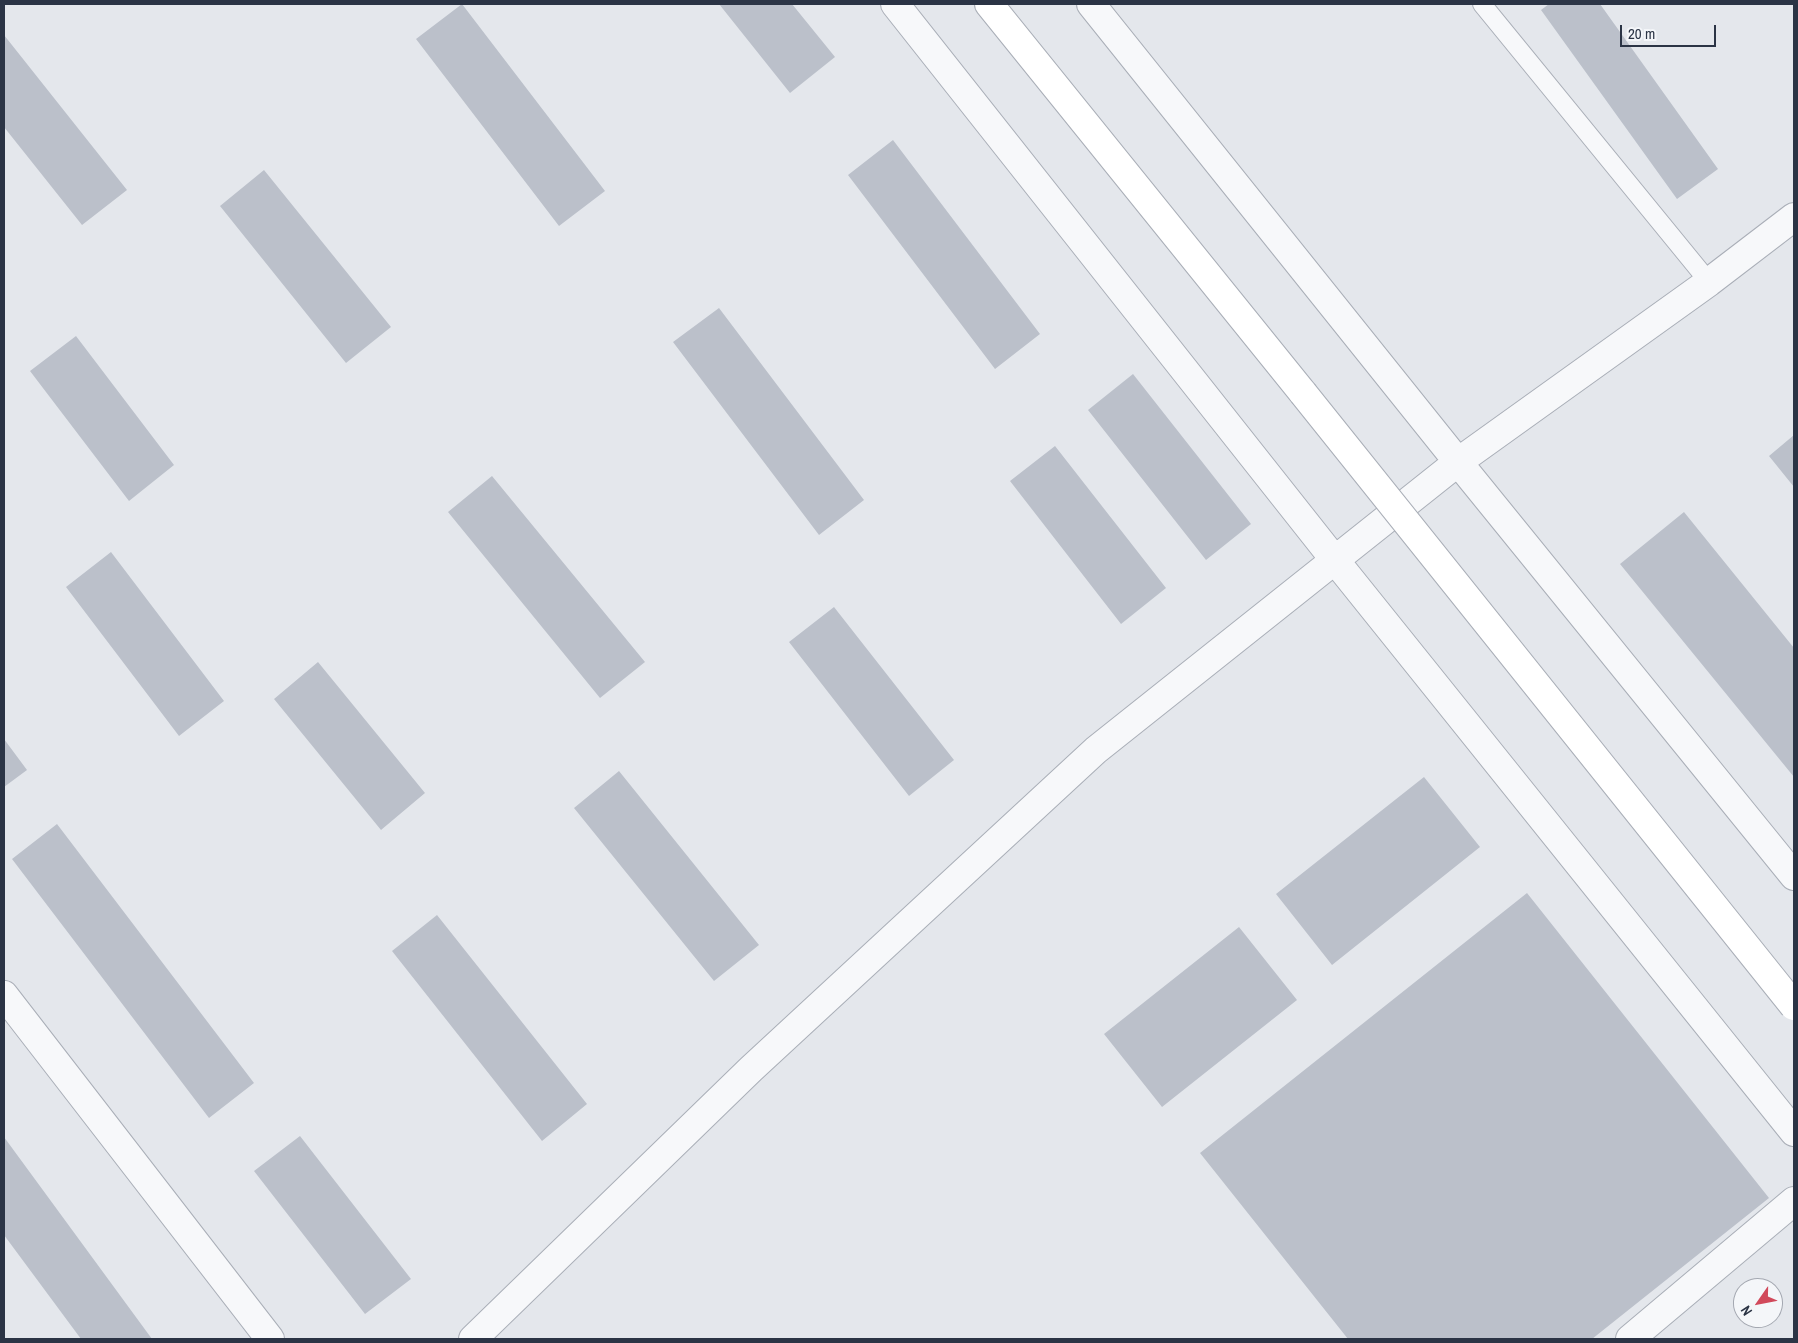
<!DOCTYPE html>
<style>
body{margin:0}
#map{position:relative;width:1798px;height:1343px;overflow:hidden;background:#e4e7ec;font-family:"Archivo Narrow",sans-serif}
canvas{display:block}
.frame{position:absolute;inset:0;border:5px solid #2b3445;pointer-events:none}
.north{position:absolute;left:1733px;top:1278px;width:50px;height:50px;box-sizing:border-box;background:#f4f6f9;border:1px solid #a4a8b1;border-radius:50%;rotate:237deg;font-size:14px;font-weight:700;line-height:20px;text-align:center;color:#2b3445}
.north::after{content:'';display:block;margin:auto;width:18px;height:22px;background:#d1495b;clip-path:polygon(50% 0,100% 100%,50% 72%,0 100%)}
.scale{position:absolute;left:1620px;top:25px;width:96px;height:22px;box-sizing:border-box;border:2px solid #2b3445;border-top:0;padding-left:6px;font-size:15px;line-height:18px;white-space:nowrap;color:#2b3445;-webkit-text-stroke:4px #f4f6f9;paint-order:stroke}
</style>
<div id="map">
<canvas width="1798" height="1343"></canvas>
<div class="frame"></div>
<div class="north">N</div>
<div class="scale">20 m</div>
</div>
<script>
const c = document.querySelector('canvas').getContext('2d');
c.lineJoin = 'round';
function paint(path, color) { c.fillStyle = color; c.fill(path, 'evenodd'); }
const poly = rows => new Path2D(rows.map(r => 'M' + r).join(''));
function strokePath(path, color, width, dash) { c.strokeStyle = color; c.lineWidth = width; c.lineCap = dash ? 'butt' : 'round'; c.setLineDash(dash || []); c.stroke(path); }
const building = poly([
 [462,4,605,191,559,226,416,39],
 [719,4,792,4,835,57,790,93],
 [1549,4,1600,4,1718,169,1677,199,1541,10],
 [4,35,127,190,82,225,4,127],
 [893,140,1040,334,995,369,848,175],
 [264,170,391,327,346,363,220,206],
 [719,308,864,500,819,535,673,342],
 [76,336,174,465,129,501,30,371],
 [1133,374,1251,524,1206,560,1088,410],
 [1794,435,1794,487,1769,456],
 [1055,446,1166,588,1121,624,1010,481],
 [492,476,645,662,600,698,448,512],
 [1684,512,1794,648,1794,777,1620,564],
 [111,552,224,701,179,736,66,587],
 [834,607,954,760,909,796,789,642],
 [318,662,425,793,381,830,274,699],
 [4,739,27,770,4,787],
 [619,771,759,945,714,981,574,808],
 [1424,777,1480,847,1332,965,1276,894],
 [57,824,254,1083,209,1118,12,859],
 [1527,893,1769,1198,1592,1339,1348,1339,1200,1153],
 [437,915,587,1104,542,1141,392,951],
 [1239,927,1297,1000,1162,1107,1104,1034],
 [300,1136,411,1279,365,1314,254,1171],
 [4,1137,152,1339,81,1339,4,1235]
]);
const service = poly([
 [1482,4,1709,282]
]);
const minor = poly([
 [895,4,1334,559,1794,1132],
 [1091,4,1458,462,1794,876],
 [4,995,270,1339],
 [473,1339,751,1069,1096,750,1458,462,1709,282,1794,217],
 [1630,1339,1794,1201]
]);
const secondary = poly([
 [989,4,1303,393]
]);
const secondaryBridge = poly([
 [1303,393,1794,1006]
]);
paint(building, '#bbc0ca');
strokePath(service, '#a9aeb7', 20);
strokePath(minor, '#a9aeb7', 30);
strokePath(secondary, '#a9aeb7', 30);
strokePath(service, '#f7f8fa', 18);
strokePath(minor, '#f7f8fa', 28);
strokePath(secondary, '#fff', 28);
strokePath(secondaryBridge, '#a9aeb7', 30, []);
strokePath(secondaryBridge, '#fff', 28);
</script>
